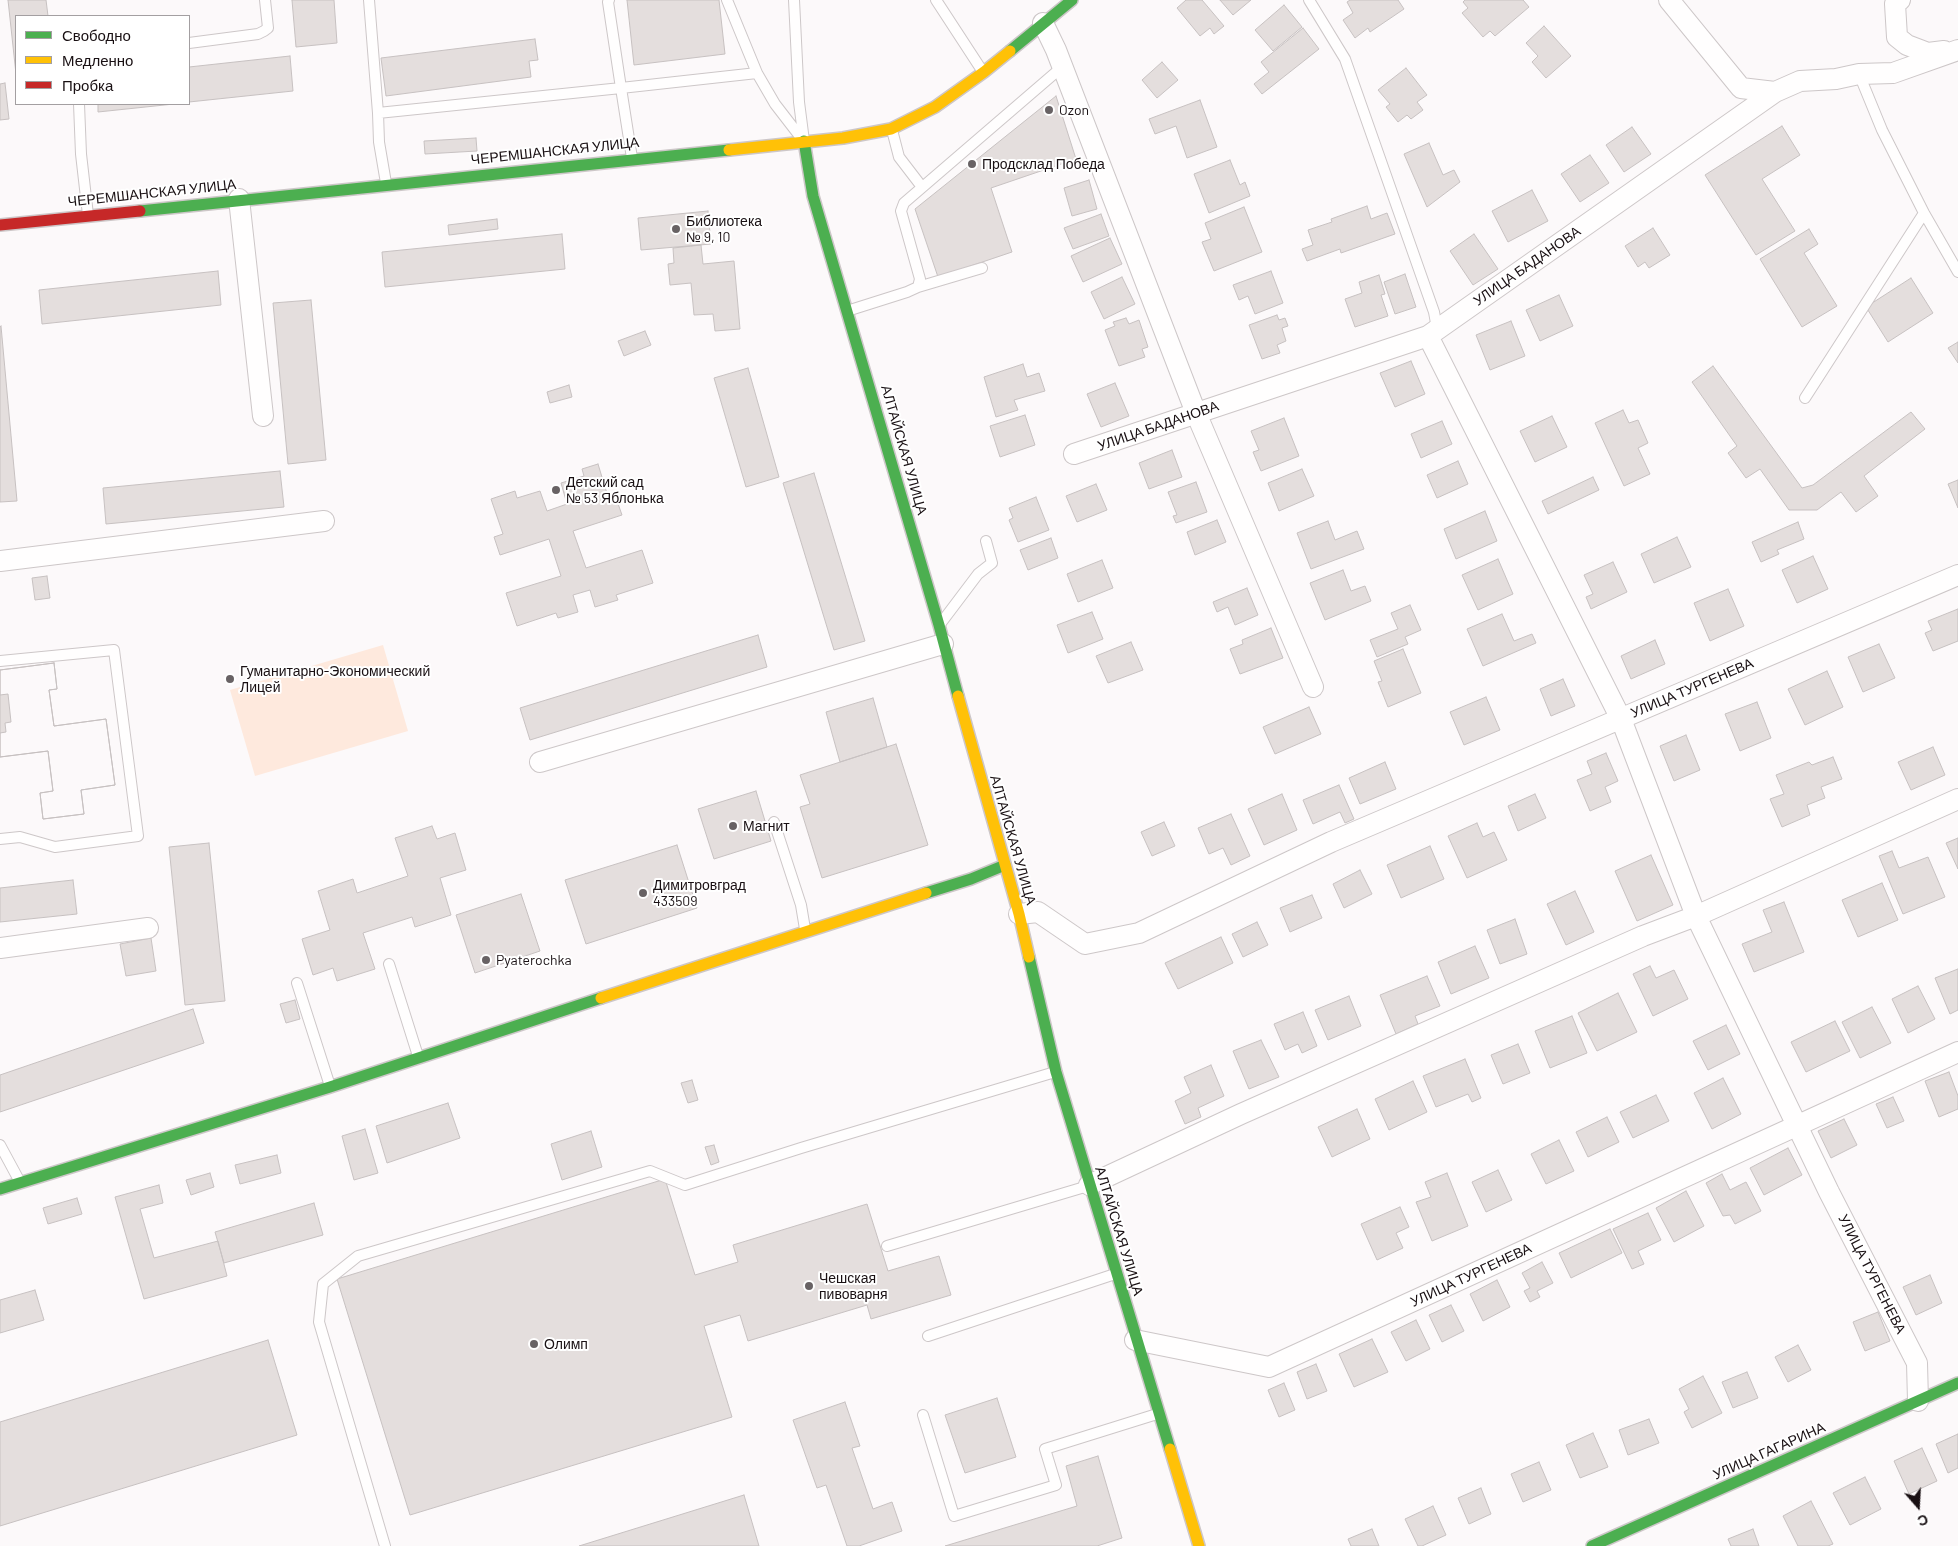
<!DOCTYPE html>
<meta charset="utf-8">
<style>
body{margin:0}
#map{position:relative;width:1958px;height:1546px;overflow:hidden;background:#fcf9fa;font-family:Barlow,sans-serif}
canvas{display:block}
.legend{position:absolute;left:15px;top:15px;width:175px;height:90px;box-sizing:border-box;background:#fff;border:1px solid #a39fa1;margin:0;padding:6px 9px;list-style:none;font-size:15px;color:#191013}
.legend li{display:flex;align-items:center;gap:10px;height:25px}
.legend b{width:25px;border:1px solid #a39fa1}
.north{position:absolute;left:1893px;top:1481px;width:50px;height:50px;-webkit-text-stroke:4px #fff;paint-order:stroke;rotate:161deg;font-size:14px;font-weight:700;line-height:20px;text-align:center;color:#191013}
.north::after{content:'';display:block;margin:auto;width:18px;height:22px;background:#191013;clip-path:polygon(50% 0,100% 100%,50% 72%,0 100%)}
</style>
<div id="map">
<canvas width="1958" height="1546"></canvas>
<ul class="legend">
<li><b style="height:6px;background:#4caf50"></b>Свободно</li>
<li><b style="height:6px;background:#ffc107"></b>Медленно</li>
<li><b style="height:6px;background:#c62828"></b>Пробка</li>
</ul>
<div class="north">С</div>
</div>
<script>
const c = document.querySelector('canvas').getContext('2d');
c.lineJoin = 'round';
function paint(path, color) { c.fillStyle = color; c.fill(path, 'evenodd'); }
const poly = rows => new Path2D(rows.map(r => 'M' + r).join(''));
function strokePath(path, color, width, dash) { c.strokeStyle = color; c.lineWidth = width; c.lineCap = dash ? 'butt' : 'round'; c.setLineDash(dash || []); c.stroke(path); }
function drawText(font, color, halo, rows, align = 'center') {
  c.font = font + ' Barlow,sans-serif'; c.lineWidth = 4; c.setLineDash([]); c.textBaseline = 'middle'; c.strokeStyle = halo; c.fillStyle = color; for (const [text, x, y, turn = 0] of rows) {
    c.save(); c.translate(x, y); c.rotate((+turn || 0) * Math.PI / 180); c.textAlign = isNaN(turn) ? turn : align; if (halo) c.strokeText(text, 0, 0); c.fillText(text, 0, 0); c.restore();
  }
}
const green = poly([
 [383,645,408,731,255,776,230,690]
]);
const building = poly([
 [8,0,46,0,48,16,16,16,16,74,8,0],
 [292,0,334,0,337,43,296,47,292,0],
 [627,0,719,0,725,54,634,65,627,0],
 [1186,0,1202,0,1224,26,1214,34,1210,28,1200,36,1177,8,1186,0],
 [1220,0,1251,0,1233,15,1220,0],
 [1350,0,1398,0,1404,9,1370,32,1368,28,1355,38,1343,20,1353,13,1347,2,1350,0],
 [1465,0,1523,0,1529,7,1495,36,1490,31,1483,37,1462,13,1468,8,1463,2,1465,0],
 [1284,5,1302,27,1273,51,1255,30,1284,5],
 [1544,26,1571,56,1546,78,1532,62,1538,56,1526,43,1544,26],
 [1303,28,1319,49,1262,94,1254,84,1269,72,1261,62,1303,28],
 [535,39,538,60,529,61,531,77,386,96,381,58,535,39],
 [290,56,293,91,189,102,189,67,290,56],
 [1162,62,1178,80,1157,98,1142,80,1162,62],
 [1406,68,1427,95,1417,102,1423,110,1411,119,1407,115,1398,122,1386,107,1390,104,1378,90,1406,68],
 [5,83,9,119,0,120,0,84,5,83],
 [1056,96,1076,159,991,188,1012,252,938,277,915,209,1056,96],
 [1200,100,1217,147,1187,158,1176,126,1155,134,1149,119,1200,100],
 [98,104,174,104,98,112,98,104],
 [1782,126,1800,155,1762,179,1795,231,1756,255,1705,175,1782,126],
 [1632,127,1651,154,1624,172,1606,145,1632,127],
 [476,138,477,151,425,154,424,141,476,138],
 [1429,143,1443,175,1454,170,1460,182,1427,207,1404,154,1429,143],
 [1590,155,1609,183,1580,202,1561,174,1590,155],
 [1230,160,1240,185,1245,182,1250,196,1209,213,1194,174,1230,160],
 [1089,180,1097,209,1072,216,1064,188,1089,180],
 [1532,190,1548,221,1508,242,1492,211,1532,190],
 [1367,206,1371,219,1387,213,1395,234,1341,253,1340,249,1307,261,1302,249,1313,245,1308,230,1332,222,1331,219,1367,206],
 [1244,207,1262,252,1214,271,1202,242,1211,239,1205,223,1244,207],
 [708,211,711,244,641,250,638,218,708,211],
 [1101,214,1109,236,1073,249,1064,228,1101,214],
 [497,219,498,229,449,235,448,225,497,219],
 [1653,228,1670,255,1649,268,1645,262,1638,267,1625,246,1653,228],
 [1809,229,1818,244,1804,253,1837,306,1802,327,1760,259,1809,229],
 [562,234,565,269,385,287,382,252,562,234],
 [1474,234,1498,269,1473,285,1450,251,1474,234],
 [1110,238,1122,264,1083,282,1071,256,1110,238],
 [701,245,703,264,734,261,740,329,715,331,713,314,694,315,691,283,670,285,668,264,674,263,673,248,701,245],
 [218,271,221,305,42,324,39,290,218,271],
 [1271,271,1283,303,1255,314,1248,296,1239,300,1233,285,1271,271],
 [1405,274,1416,307,1395,314,1384,282,1405,274],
 [1379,275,1385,294,1381,295,1388,316,1355,327,1345,299,1362,293,1359,282,1379,275],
 [1122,277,1135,304,1104,319,1091,292,1122,277],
 [1911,278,1933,313,1888,342,1866,307,1911,278],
 [1559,295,1573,326,1540,341,1526,310,1559,295],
 [311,300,326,460,288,464,273,303,311,300],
 [1277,315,1279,320,1285,318,1288,326,1282,328,1286,341,1277,345,1280,353,1262,359,1249,325,1277,315],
 [1126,318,1129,324,1139,320,1148,347,1142,349,1145,357,1119,366,1105,330,1115,326,1113,322,1126,318],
 [1511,321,1525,356,1490,370,1476,335,1511,321],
 [1,326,17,501,0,502,0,327,1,326],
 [645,331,651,345,624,356,618,341,645,331],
 [1958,342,1958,363,1948,348,1958,342],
 [1411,361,1425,394,1395,407,1380,373,1411,361],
 [1023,364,1027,377,1039,373,1045,391,1014,400,1018,410,996,417,984,377,1023,364],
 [1713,366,1802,488,1813,485,1911,412,1925,429,1864,476,1878,496,1856,512,1841,492,1817,510,1789,510,1760,469,1746,478,1728,453,1737,446,1692,382,1713,366],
 [748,368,779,477,746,487,714,378,748,368],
 [1115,383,1129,416,1101,427,1087,394,1115,383],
 [569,385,572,397,550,403,547,392,569,385],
 [1623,410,1629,423,1638,420,1648,443,1638,448,1650,474,1624,486,1595,423,1623,410],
 [1025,415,1035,445,1000,457,990,426,1025,415],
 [1552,416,1567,447,1535,462,1520,431,1552,416],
 [1284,418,1299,456,1261,471,1253,452,1259,450,1251,431,1284,418],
 [1442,421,1452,444,1421,458,1411,434,1442,421],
 [1172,450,1182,477,1149,489,1139,463,1172,450],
 [1458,461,1468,484,1437,498,1427,475,1458,461],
 [598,464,609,500,616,498,622,515,573,531,586,568,642,550,653,583,616,595,618,600,595,607,590,590,573,595,578,612,558,618,556,613,517,626,506,593,561,576,549,539,500,555,494,537,503,534,491,499,515,491,517,498,540,491,547,511,567,504,561,483,584,476,582,469,598,464],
 [1302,469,1314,496,1279,511,1268,483,1302,469],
 [280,471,284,507,106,524,103,488,280,471],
 [814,473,865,641,834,650,783,483,814,473],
 [1593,477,1599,490,1548,514,1542,501,1593,477],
 [1958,480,1958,508,1948,484,1958,480],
 [1196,482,1207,512,1176,523,1173,516,1177,515,1168,492,1196,482],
 [1096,484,1107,510,1077,522,1066,496,1096,484],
 [1036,497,1049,530,1018,542,1009,520,1013,518,1009,508,1036,497],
 [1485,511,1497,541,1456,559,1444,529,1485,511],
 [1217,520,1226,542,1195,555,1187,532,1217,520],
 [1328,521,1335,540,1357,531,1364,549,1311,569,1297,533,1328,521],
 [1798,522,1804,539,1777,550,1779,554,1761,562,1752,542,1798,522],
 [1677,537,1691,567,1654,583,1641,554,1677,537],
 [1051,538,1058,558,1028,570,1020,550,1051,538],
 [1813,556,1828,589,1797,603,1782,570,1813,556],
 [1498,559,1513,594,1478,610,1462,575,1498,559],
 [1102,560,1113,588,1078,602,1067,574,1102,560],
 [1613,562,1627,592,1591,609,1586,597,1593,594,1584,575,1613,562],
 [1343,570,1351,591,1365,586,1371,601,1325,620,1310,583,1343,570],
 [47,576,50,598,35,600,32,578,47,576],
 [1247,588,1258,615,1235,625,1228,607,1217,612,1213,602,1247,588],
 [1728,589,1744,626,1710,641,1694,603,1728,589],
 [1410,605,1421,630,1405,637,1408,644,1377,657,1370,640,1398,629,1391,613,1410,605],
 [1958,609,1958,641,1933,651,1925,633,1932,630,1928,621,1958,609],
 [1092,612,1103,639,1068,653,1057,625,1092,612],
 [1502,614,1514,641,1532,634,1536,643,1483,666,1467,629,1502,614],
 [1271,628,1283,658,1240,674,1230,649,1243,644,1242,640,1271,628],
 [758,635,767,667,530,740,520,708,758,635],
 [1655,640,1665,664,1631,679,1621,656,1655,640],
 [1131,642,1143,670,1108,683,1096,656,1131,642],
 [1879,644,1895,678,1863,692,1848,657,1879,644],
 [1403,649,1421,693,1388,707,1378,682,1382,681,1374,661,1403,649],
 [54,663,57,689,49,690,54,726,106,719,115,785,81,790,84,814,43,819,40,793,53,791,48,751,0,757,0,733,6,732,5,723,11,722,8,694,0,695,0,670,54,663],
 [54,663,57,689,49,690,54,726,106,719,115,785,81,790,84,814,43,819,40,793,53,791,48,751,0,757,0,670,54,663],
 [1827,671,1843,707,1805,725,1788,689,1827,671],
 [1563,679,1575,706,1551,716,1540,689,1563,679],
 [1486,697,1500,730,1464,745,1450,712,1486,697],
 [873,698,887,747,840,762,826,712,873,698],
 [1757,702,1771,738,1740,751,1725,714,1757,702],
 [1309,707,1321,734,1275,754,1263,727,1309,707],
 [1686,735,1700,770,1674,781,1660,746,1686,735],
 [896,744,928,845,822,878,800,807,810,804,800,775,896,744],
 [1933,747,1945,775,1911,790,1898,762,1933,747],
 [1606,753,1618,781,1605,787,1611,802,1590,811,1577,780,1592,774,1587,761,1606,753],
 [1833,757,1842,779,1821,787,1825,798,1807,805,1810,815,1782,827,1770,799,1784,794,1776,775,1809,762,1812,765,1833,757],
 [1385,762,1396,789,1360,804,1349,778,1385,762],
 [1339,785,1354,819,1345,823,1340,812,1313,824,1303,800,1339,785],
 [756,791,771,841,714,859,698,809,756,791],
 [1282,794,1297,830,1264,845,1248,809,1282,794],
 [1535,794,1546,818,1518,831,1508,806,1535,794],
 [1231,814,1250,856,1231,865,1223,848,1209,854,1198,828,1231,814],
 [1164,822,1175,846,1152,856,1141,832,1164,822],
 [1477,823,1483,837,1494,832,1507,860,1467,878,1448,836,1477,823],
 [432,826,437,839,455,833,466,870,440,878,451,915,415,927,412,917,363,933,375,969,337,981,333,968,313,975,302,939,330,930,318,891,353,879,357,893,408,876,395,838,432,826],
 [1958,838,1958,869,1946,843,1958,838],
 [209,843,225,1001,185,1005,169,847,209,843],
 [677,845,697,908,586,944,565,880,677,845],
 [1430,846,1444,879,1401,898,1387,865,1430,846],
 [1892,851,1899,868,1928,857,1945,897,1903,914,1879,856,1892,851],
 [1651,855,1673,905,1637,921,1615,871,1651,855],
 [1360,870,1372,894,1344,908,1333,884,1360,870],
 [73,880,77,914,0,922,0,888,73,880],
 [1882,883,1898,920,1858,937,1842,900,1882,883],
 [1575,891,1594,932,1566,945,1547,904,1575,891],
 [521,894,540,951,475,973,456,915,521,894],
 [1312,895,1322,918,1290,932,1280,908,1312,895],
 [1784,902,1804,952,1754,972,1742,944,1772,932,1763,910,1784,902],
 [1515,919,1527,954,1500,964,1487,930,1515,919],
 [1257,922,1268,945,1243,957,1232,934,1257,922],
 [1221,937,1233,963,1178,989,1165,963,1221,937],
 [151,938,156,971,126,976,120,944,151,938],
 [1475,946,1489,978,1451,994,1438,962,1475,946],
 [1650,966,1656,978,1674,970,1688,999,1653,1016,1633,974,1650,966],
 [1958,969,1958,1010,1950,1014,1935,978,1958,969],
 [1427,976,1440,1006,1415,1016,1418,1024,1396,1034,1380,995,1427,976],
 [1918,986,1935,1019,1908,1033,1892,999,1918,986],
 [1618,993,1637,1032,1597,1051,1578,1013,1618,993],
 [1349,996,1361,1026,1328,1040,1315,1010,1349,996],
 [295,1000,300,1019,286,1023,280,1004,295,1000],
 [1872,1007,1891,1043,1860,1058,1842,1022,1872,1007],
 [193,1009,204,1043,0,1112,0,1075,193,1009],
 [1303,1012,1317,1046,1302,1053,1298,1044,1285,1050,1274,1024,1303,1012],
 [1572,1016,1587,1053,1550,1068,1535,1031,1572,1016],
 [1835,1021,1850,1051,1806,1072,1791,1042,1835,1021],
 [1726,1025,1740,1054,1708,1070,1693,1041,1726,1025],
 [1261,1040,1279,1077,1249,1089,1233,1051,1261,1040],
 [1518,1044,1530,1073,1503,1084,1491,1055,1518,1044],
 [1465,1059,1481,1098,1472,1102,1468,1094,1436,1107,1423,1076,1465,1059],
 [1211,1065,1224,1096,1198,1108,1201,1117,1185,1124,1175,1101,1191,1093,1184,1077,1211,1065],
 [1949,1072,1958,1096,1958,1109,1939,1117,1925,1081,1949,1072],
 [1723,1078,1741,1114,1712,1129,1694,1093,1723,1078],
 [692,1080,698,1100,688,1103,681,1083,692,1080],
 [1413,1081,1427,1112,1389,1130,1375,1099,1413,1081],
 [1656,1095,1669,1121,1633,1138,1620,1112,1656,1095],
 [1893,1097,1904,1121,1887,1128,1876,1104,1893,1097],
 [448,1103,460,1138,387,1163,376,1126,448,1103],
 [1357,1109,1370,1139,1332,1157,1318,1127,1357,1109],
 [1607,1117,1619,1142,1588,1157,1576,1132,1607,1117],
 [1844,1119,1857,1145,1831,1158,1818,1131,1844,1119],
 [365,1129,378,1173,354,1180,342,1136,365,1129],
 [591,1131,602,1167,562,1180,551,1144,591,1131],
 [1559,1140,1574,1171,1546,1184,1531,1154,1559,1140],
 [714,1145,719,1162,711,1165,705,1147,714,1145],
 [1788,1148,1802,1175,1764,1195,1750,1168,1788,1148],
 [277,1155,281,1173,240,1184,235,1165,277,1155],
 [1498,1170,1512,1200,1486,1212,1472,1182,1498,1170],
 [210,1173,214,1187,191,1195,186,1180,210,1173],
 [1447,1173,1468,1226,1432,1241,1416,1202,1431,1197,1425,1182,1447,1173],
 [1722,1174,1730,1190,1746,1182,1761,1211,1735,1224,1730,1215,1723,1216,1706,1183,1722,1174],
 [665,1179,695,1275,738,1262,733,1245,867,1204,888,1271,939,1256,951,1295,871,1319,867,1305,748,1341,740,1315,704,1326,732,1417,410,1515,337,1279,665,1179],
 [159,1185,163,1203,140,1209,154,1258,218,1241,227,1276,144,1299,115,1197,159,1185],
 [1686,1191,1704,1226,1674,1242,1656,1208,1686,1191],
 [77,1198,82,1214,48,1224,43,1208,77,1198],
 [314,1203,323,1235,224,1263,215,1232,314,1203],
 [1400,1207,1409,1227,1396,1233,1403,1248,1377,1260,1361,1224,1400,1207],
 [1648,1213,1661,1240,1638,1251,1644,1264,1632,1269,1613,1229,1648,1213],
 [1610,1229,1622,1253,1571,1278,1559,1253,1610,1229],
 [1542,1262,1553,1283,1537,1291,1540,1297,1530,1302,1524,1291,1530,1288,1522,1273,1542,1262],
 [1930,1275,1942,1303,1916,1315,1903,1287,1930,1275],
 [1497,1280,1510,1307,1483,1321,1470,1294,1497,1280],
 [35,1290,44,1320,0,1333,0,1300,35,1290],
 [1451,1305,1464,1331,1442,1342,1429,1315,1451,1305],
 [1878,1312,1890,1341,1865,1351,1853,1322,1878,1312],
 [1416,1320,1430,1349,1406,1361,1391,1332,1416,1320],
 [1372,1339,1388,1372,1354,1387,1339,1354,1372,1339],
 [268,1340,297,1435,0,1526,0,1422,268,1340],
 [1798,1345,1811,1370,1788,1382,1775,1357,1798,1345],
 [1316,1364,1327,1391,1307,1399,1297,1372,1316,1364],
 [1747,1372,1758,1398,1733,1408,1722,1382,1747,1372],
 [1703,1376,1722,1413,1692,1428,1684,1412,1689,1409,1679,1389,1703,1376],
 [1284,1383,1295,1410,1279,1417,1268,1390,1284,1383],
 [997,1398,1016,1457,965,1473,945,1415,997,1398],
 [845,1402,860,1446,852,1448,873,1509,892,1502,902,1531,859,1546,847,1546,826,1485,817,1488,793,1420,845,1402],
 [1649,1419,1659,1443,1628,1455,1619,1430,1649,1419],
 [1593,1433,1608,1467,1580,1478,1566,1445,1593,1433],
 [1958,1434,1958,1468,1948,1473,1936,1444,1958,1434],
 [1922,1448,1937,1481,1909,1494,1894,1461,1922,1448],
 [1098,1456,1122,1538,1097,1546,945,1546,1077,1506,1066,1466,1098,1456],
 [1539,1462,1551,1490,1523,1502,1511,1474,1539,1462],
 [1865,1477,1881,1509,1850,1525,1833,1493,1865,1477],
 [1481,1488,1491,1514,1469,1524,1458,1498,1481,1488],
 [744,1495,759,1546,579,1546,744,1495],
 [1811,1501,1833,1544,1828,1546,1798,1546,1783,1516,1811,1501],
 [1433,1506,1446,1535,1422,1546,1418,1546,1405,1519,1433,1506],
 [1372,1529,1379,1546,1351,1546,1348,1539,1372,1529],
 [1753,1529,1759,1546,1731,1546,1728,1539,1753,1529]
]);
const lane = poly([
 [369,0,378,113,379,142,386,183],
 [609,0,608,2,621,88,757,73,775,104,802,139],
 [727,0,757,73],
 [794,0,799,102,804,141],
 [936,0,983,72],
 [1309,0,1345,59,1434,312,1436,323,1431,331],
 [189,43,258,34,264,31,268,28,265,0],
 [1859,74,1882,130,1924,213,1958,272],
 [79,104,81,154,88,215],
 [378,113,621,88,632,158],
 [892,130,899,157,922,187],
 [918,287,982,268],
 [847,311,907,292,918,287,920,279,901,211,904,203,1062,67],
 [1805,398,1924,213],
 [941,623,978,574,992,563,986,541],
 [0,661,114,650,138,836,55,847,20,837,0,839],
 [774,822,801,905,805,929],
 [389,964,418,1056],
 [297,983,330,1086],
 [0,1145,20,1182],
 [887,1246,1088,1186],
 [928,1336,1115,1274],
 [923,1415,954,1516,1056,1485,1045,1449,1157,1414],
 [385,1546,319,1322,323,1284,358,1256,650,1171,685,1185,801,1148,1055,1072]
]);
const street = poly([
 [1669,0,1741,88,1775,92],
 [1900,0,1895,4,1897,37,1907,45,1928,53,1944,51],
 [1043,23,1056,50,1196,413,1313,687],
 [239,199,263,416],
 [1428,336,1621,719,1696,916,1829,1192,1917,1363,1918,1401],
 [1074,454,1428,336,1775,92,1800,81,1836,79,1859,74,1893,73,1958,50],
 [0,561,324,521],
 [540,762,943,644],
 [1019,914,1038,912,1085,944,1139,933,1331,842,1958,575],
 [0,948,148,928],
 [1089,1185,1241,1114,1643,936,1696,916,1958,799],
 [1135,1340,1269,1367,1958,1052]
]);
const fast = poly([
 [1010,51,1072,0],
 [804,141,813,196,939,625,958,696],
 [140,211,729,150],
 [926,893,971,879,1005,865],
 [1029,957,1056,1072,1170,1449],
 [0,1189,330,1087,601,998],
 [1592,1546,1958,1383]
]);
const slow = poly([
 [729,150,843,138,891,129,935,107,984,72,1010,51],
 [958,696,1019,914,1029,957],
 [601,998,926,893],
 [1170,1449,1199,1546]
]);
const jam = poly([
 [0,225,140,211]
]);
const markers = [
 [1049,110,5,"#686264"],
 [972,164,5,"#686264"],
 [676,229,5,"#686264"],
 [556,490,5,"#686264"],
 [230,679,5,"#686264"],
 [733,826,5,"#686264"],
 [643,893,5,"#686264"],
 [486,960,5,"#686264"],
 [809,1286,5,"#686264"],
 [534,1344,5,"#686264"]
];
const poiNames = [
 ["Ozon",1059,110],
 ["Продсклад Победа",982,164],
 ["Библиотека",686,221],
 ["№ 9, 10",686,237],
 ["Детский сад",566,482],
 ["№ 53 Яблонька",566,498],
 ["Гуманитарно-Экономический",240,671],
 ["Лицей",240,687],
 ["Магнит",743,826],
 ["Димитровград",653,885],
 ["433509",653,901],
 ["Pyaterochka",496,960],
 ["Чешская",819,1278],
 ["пивоварня",819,1294],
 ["Олимп",544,1344]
];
const streetNames = [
 ["ЧЕРЕМШАНСКАЯ УЛИЦА",555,151,-6],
 ["ЧЕРЕМШАНСКАЯ УЛИЦА",152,193,-6],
 ["УЛИЦА БАДАНОВА",1527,266,-35],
 ["УЛИЦА БАДАНОВА",1158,426,-19],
 ["АЛТАЙСКАЯ УЛИЦА",904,450,74],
 ["УЛИЦА ТУРГЕНЕВА",1692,688,-23],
 ["АЛТАЙСКАЯ УЛИЦА",1013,840,74],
 ["АЛТАЙСКАЯ УЛИЦА",1119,1231,73],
 ["УЛИЦА ТУРГЕНЕВА",1872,1274,63],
 ["УЛИЦА ТУРГЕНЕВА",1471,1275,-25],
 ["УЛИЦА ГАГАРИНА",1769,1451,-24]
];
paint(green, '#fee9dd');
paint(building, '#e4dedd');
strokePath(building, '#c7c1c1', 1);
strokePath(lane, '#cdc7c8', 12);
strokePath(street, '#cdc7c8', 22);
strokePath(fast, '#cdc7c8', 14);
strokePath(slow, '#cdc7c8', 14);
strokePath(jam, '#cdc7c8', 14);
strokePath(lane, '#fffefe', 10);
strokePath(street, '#fffefe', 20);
strokePath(fast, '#4caf50', 11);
strokePath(slow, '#ffc107', 11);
strokePath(jam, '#c62828', 11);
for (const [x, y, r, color] of markers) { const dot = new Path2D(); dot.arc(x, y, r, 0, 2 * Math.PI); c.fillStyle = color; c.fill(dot); strokePath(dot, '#fff', 2); }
drawText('14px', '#191013', '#fff', poiNames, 'left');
drawText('14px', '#191013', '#fff', streetNames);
</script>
